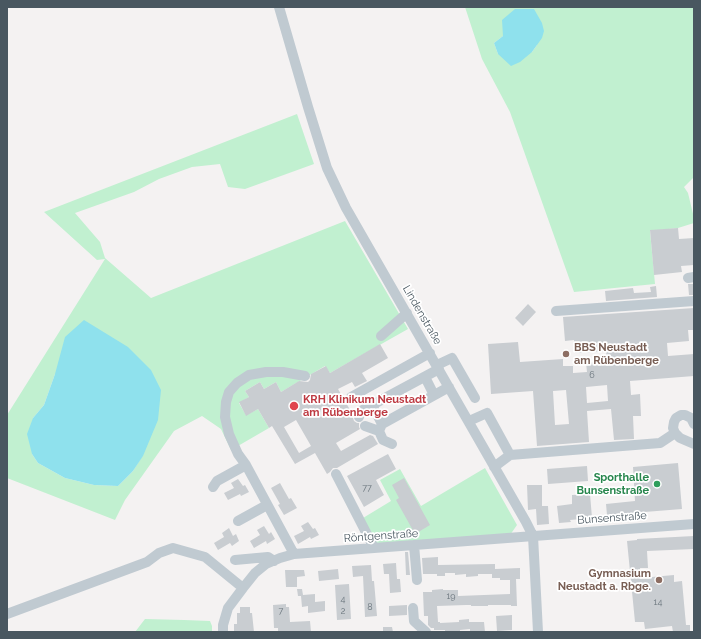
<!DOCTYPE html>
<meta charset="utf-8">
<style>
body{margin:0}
#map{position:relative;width:701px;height:639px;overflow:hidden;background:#f4f2f2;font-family:Raleway,sans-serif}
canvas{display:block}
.frame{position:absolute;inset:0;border:8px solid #495760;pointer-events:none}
</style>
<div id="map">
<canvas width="701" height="639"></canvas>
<div class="frame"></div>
</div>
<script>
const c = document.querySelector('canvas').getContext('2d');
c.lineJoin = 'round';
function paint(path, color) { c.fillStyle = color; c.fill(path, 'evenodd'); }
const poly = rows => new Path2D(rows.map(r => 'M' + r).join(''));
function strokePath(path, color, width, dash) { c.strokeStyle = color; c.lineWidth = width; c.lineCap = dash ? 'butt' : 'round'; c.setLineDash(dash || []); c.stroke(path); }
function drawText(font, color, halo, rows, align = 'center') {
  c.font = font + ' Raleway,sans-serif'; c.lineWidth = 3.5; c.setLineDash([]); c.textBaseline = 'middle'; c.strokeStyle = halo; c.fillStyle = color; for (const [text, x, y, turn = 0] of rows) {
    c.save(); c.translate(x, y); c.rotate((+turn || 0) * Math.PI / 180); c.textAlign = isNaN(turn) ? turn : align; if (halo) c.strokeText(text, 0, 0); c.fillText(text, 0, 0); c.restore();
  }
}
const green = poly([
 [465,7,694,7,694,177,684,187,688,193,694,218,694,223,678,228,650,231,655,284,574,292,510,112,482,59],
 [503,36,537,45,532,52,498,54,494,43],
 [297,114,314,164,245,189,228,187,220,164,192,167,159,179,134,192,75,213,100,242,105,258,151,298,345,221,408,329,330,373,325,366,281,392,276,382,264,389,260,382,245,391,249,397,239,403,246,415,258,409,269,428,231,450,221,429,202,416,174,431,125,500,115,520,7,478,7,415,105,259,97,260,44,212],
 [55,374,143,455,133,471,118,486,94,485,65,478,38,463,32,454,33,418,44,405],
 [485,468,517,525,510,535,376,545,363,518,391,501,380,480,400,469,421,506],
 [145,619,184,620,210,621,212,626,212,632,135,632]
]);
const water = poly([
 [515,9,534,9,542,23,544,31,542,38,532,52,520,62,511,66,498,54,494,43,503,36,502,20],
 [84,320,128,347,151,370,161,390,158,420,143,456,133,471,118,486,94,485,65,478,38,463,32,454,27,434,33,418,44,405,55,374,65,337]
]);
const building = poly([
 [678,228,679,239,694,238,694,265,681,266,682,272,654,275,650,230],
 [688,284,693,284,694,295,689,295],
 [656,286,657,297,606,301,605,291,633,288,634,293,651,292,650,287],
 [528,304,536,312,523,326,515,318],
 [694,308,694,330,688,330,689,341,667,343,668,356,694,354,694,376,630,381,631,395,640,394,641,416,633,416,634,439,614,440,611,409,587,411,589,442,537,446,533,391,491,394,488,344,518,342,520,362,563,359,563,366,573,366,573,373,587,372,586,363,607,361,606,351,575,353,574,340,565,341,563,317],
 [607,385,608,401,587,403,586,387],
 [566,390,569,424,555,425,553,391],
 [380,344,388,358,362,373,367,381,355,387,352,382,338,389,353,415,353,418,354,421,357,423,359,423,359,427,360,429,336,443,341,451,370,435,373,436,378,444,337,468,333,468,330,472,327,474,315,453,295,464,272,426,269,428,258,409,246,416,239,402,249,397,245,391,260,382,264,389,276,382,281,392,299,381,308,382,310,380,311,374,326,366,330,373],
 [296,420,311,446,299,453,284,427],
 [388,454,396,469,376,480,384,495,364,507,347,476],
 [678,463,682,509,607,515,606,504,635,501,633,467],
 [587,466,588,481,548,484,547,469],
 [404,478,430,525,415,534,396,500,399,498,392,485],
 [238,479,243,486,245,485,249,492,241,496,240,494,228,500,224,493,234,488,231,483],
 [280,483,289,499,291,498,297,508,284,515,278,505,280,504,271,488],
 [527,485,542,485,542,506,548,506,549,524,537,525,536,509,528,510],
 [590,494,592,518,570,520,571,522,559,523,557,506,572,504,572,495],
 [308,522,313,529,315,528,319,535,311,539,310,537,298,544,294,536,304,531,301,526],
 [264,526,269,534,271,532,275,539,267,544,266,541,254,548,250,541,260,535,257,530],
 [229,528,233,536,236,534,239,541,232,546,230,543,218,550,214,543,224,537,222,533],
 [694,536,694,549,647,551,648,568,640,568,641,578,674,575,674,582,682,581,686,625,690,625,690,632,673,632,672,626,645,629,644,622,635,622,627,541,637,540,637,539],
 [405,552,408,552,410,575,406,575],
 [438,557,438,565,495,564,495,569,520,568,520,579,516,579,517,606,511,606,511,605,488,605,488,606,471,606,471,605,466,605,437,606,438,622,440,622,440,623,459,622,459,620,469,619,469,622,484,622,485,632,470,632,470,629,460,630,460,632,445,632,445,630,434,630,434,628,431,628,428,625,428,616,424,616,423,592,432,592,432,590,443,589,443,590,458,590,458,596,510,594,510,580,500,580,500,578,492,578,492,574,478,574,478,576,466,577,466,574,455,575,455,573,445,573,445,576,437,576,437,574,423,574,422,558],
 [396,563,397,579,400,579,401,592,390,593,389,574,384,574,383,564],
 [371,565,372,581,374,581,377,616,365,617,363,576,353,577,352,566],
 [338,569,339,579,319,581,318,571],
 [285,570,304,570,305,576,297,577,297,587,286,587],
 [349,584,351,619,337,620,335,585],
 [297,589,302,589,303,595,315,594,315,602,325,601,325,611,308,613,308,606,302,607,301,596,298,596],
 [286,604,286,607,289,607,290,622,310,621,311,632,278,632,278,628,274,628,273,605],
 [407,605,407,615,389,616,389,606],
 [240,607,250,607,250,613,252,613,254,632,234,632,234,624,237,624,237,613,240,613],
 [512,615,512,630,497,631,496,616],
 [383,627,392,627,393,632,383,632]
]);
const minor = poly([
 [279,7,308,107,327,168,346,208,526,522,533,536,538,632],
 [688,278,694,277],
 [556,311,694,301],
 [381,336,407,313],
 [437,365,452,358,475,398],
 [439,369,372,405,382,424,449,387],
 [425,377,434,395],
 [351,397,430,353],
 [359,417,361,411,372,405],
 [469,421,487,413,510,455],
 [382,424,379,431,383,440,392,444],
 [694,424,691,418,685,415,681,415,676,418,674,422,673,428,675,433,680,438,694,444],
 [365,426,379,431],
 [246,465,238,454,229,434,225,417,226,402,229,392,237,383,249,375,266,372,283,372,305,376],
 [494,467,510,455,660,443,675,433],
 [336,474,374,548],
 [213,487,217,481,246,465,294,554],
 [238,521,267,505],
 [414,545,417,580],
 [235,560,268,557,274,561],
 [413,608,414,621,426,632],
 [7,614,147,562,159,553,173,548,205,557,243,588],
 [223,632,223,625,228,608,243,588,255,573,266,564,280,558,294,554,694,524]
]);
const markers = [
 [566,354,4,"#8d6e63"],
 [294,406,5,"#e0444e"],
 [657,484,4,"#2e9e5b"],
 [659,580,4,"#8d6e63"]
];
const numberNames = [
 ["6",592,375],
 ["77",367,488],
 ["19",451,596],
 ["4",343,599],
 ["14",658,602],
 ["8",370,607],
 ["7",281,611],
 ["2",343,611]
];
const streetNames = [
 ["Lindenstraße",422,315,60],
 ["Bunsenstraße",612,518,-4],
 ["Röntgenstraße",381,536,-4]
];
const educationNames = [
 ["BBS Neustadt",574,348],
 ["am Rübenberge",574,361],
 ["Gymnasium",651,574,"right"],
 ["Neustadt a. Rbge.",651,587,"right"]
];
const healthNames = [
 ["KRH Klinikum Neustadt",303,400],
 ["am Rübenberge",303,413]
];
const leisureNames = [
 ["Sporthalle",649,478],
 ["Bunsenstraße",649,491]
];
paint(green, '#c1f0d0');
paint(water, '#8fe1ed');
paint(building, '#c9cdd1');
strokePath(minor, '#c0cad1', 10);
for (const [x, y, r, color] of markers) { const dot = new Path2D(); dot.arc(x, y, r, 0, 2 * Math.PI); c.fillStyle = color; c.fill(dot); strokePath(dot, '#fff', 1.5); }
drawText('9px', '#69747c', null, numberNames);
drawText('11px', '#495760', '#fff', streetNames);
drawText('bold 11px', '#785e54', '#fff', educationNames, 'left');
drawText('bold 11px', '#be3a42', '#fff', healthNames, 'left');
drawText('bold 11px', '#27864d', '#fff', leisureNames, 'right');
</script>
